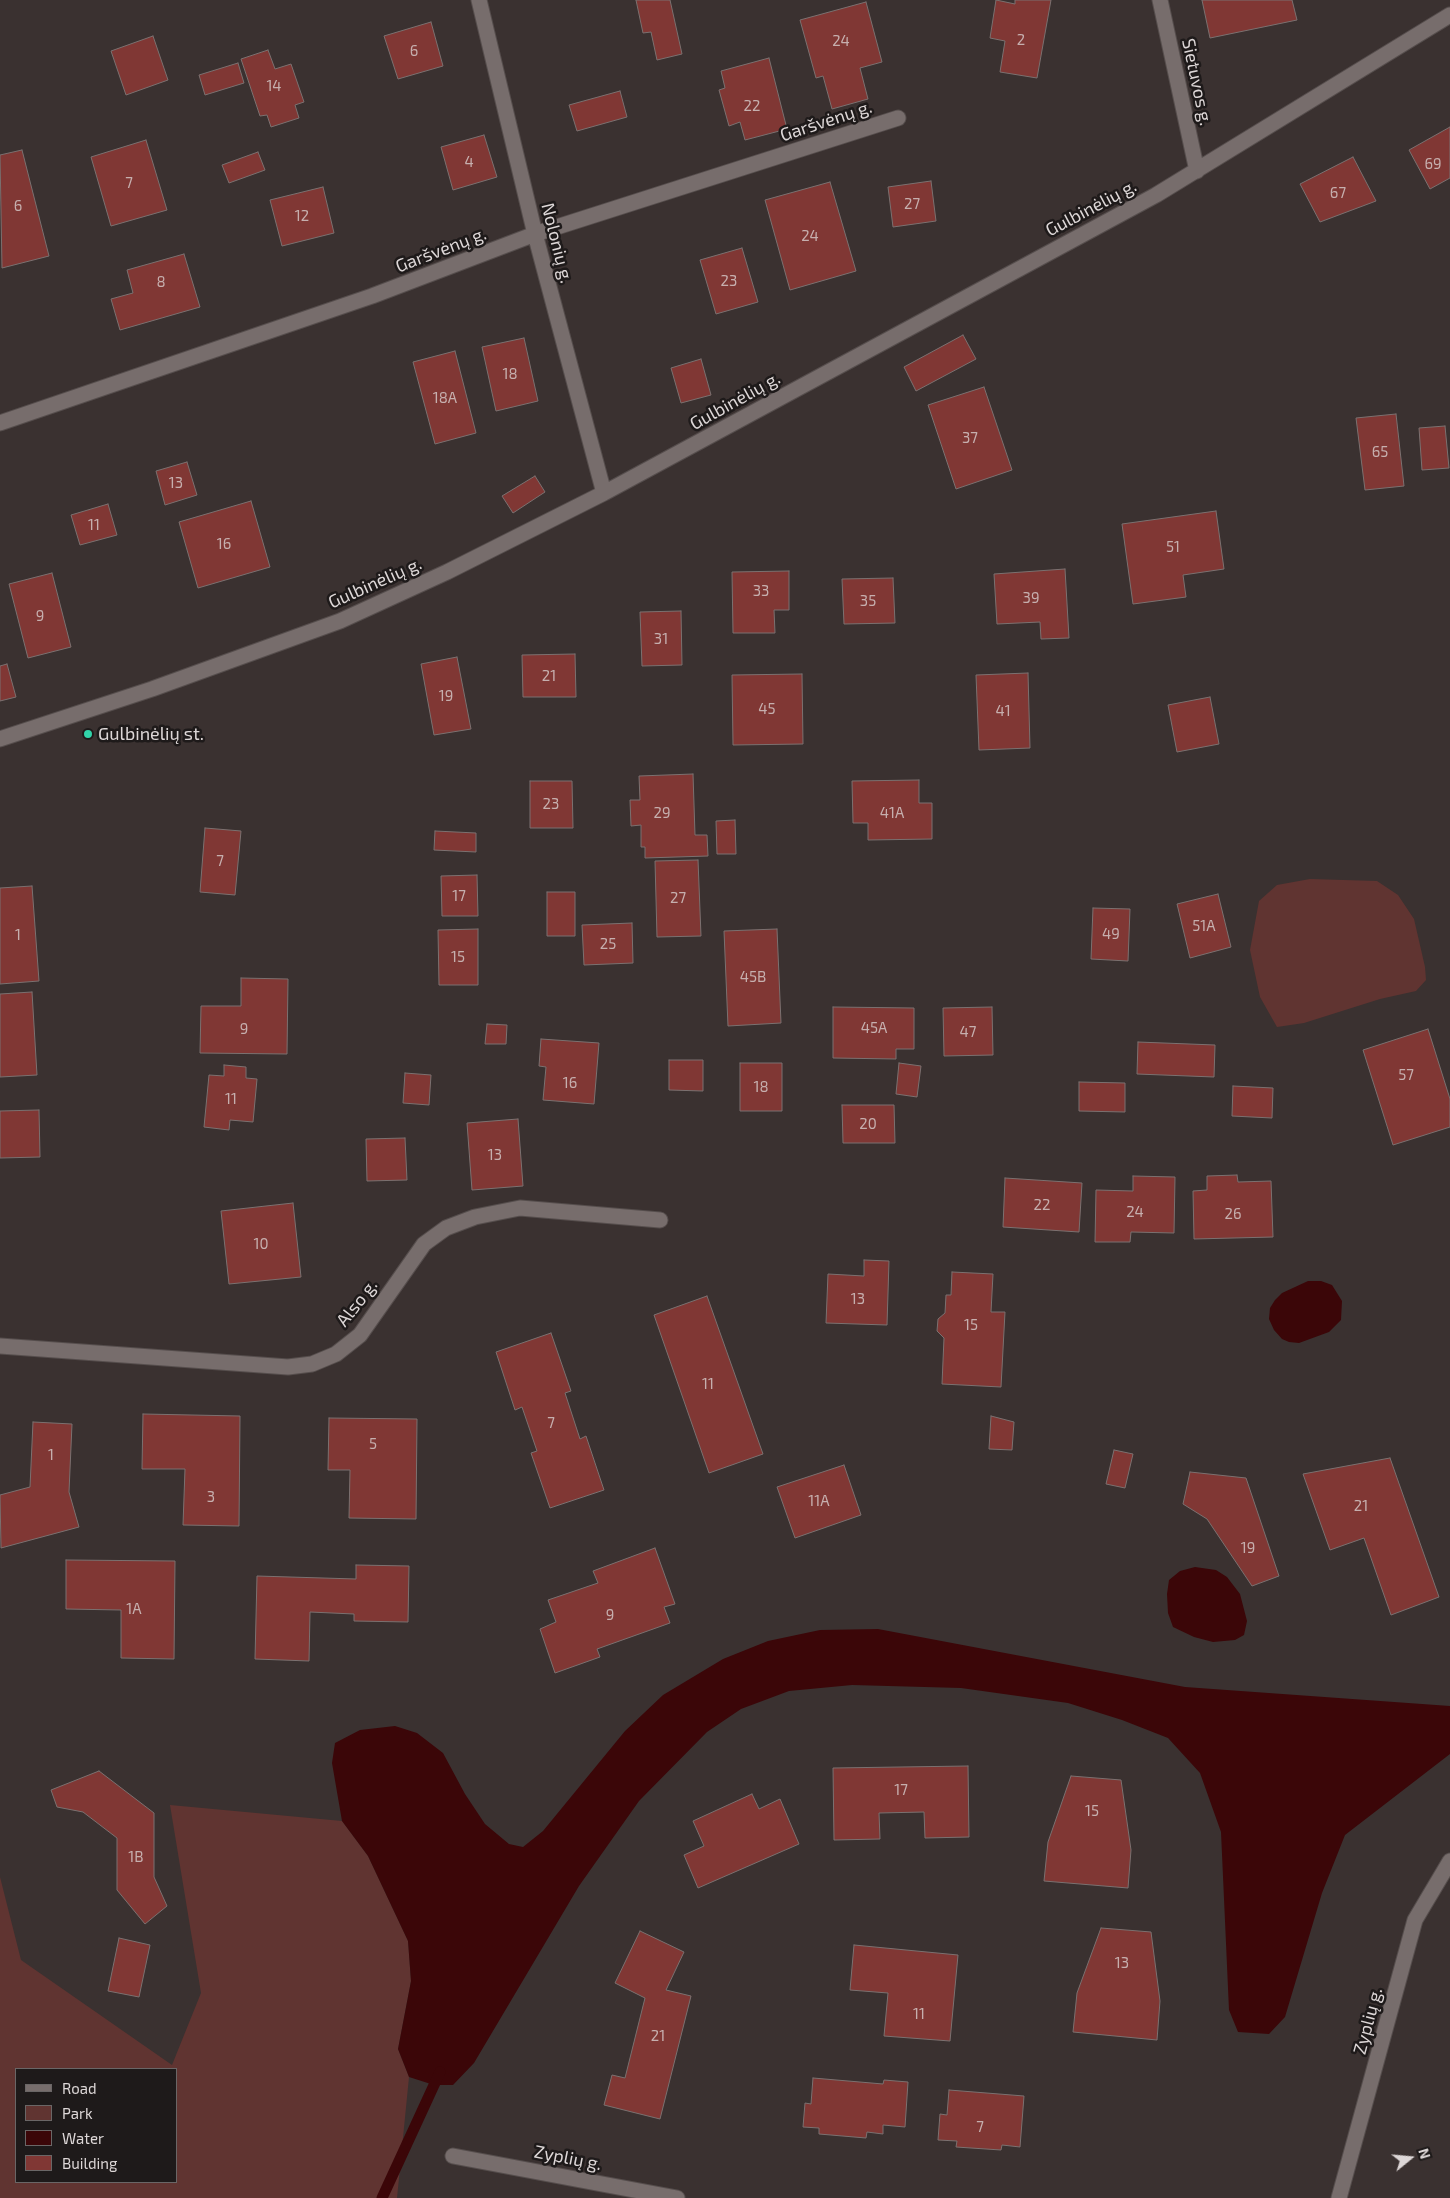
<!DOCTYPE html>
<meta charset="utf-8">
<style>
body{margin:0}
#map{position:relative;width:1450px;height:2198px;overflow:hidden;background:#3a3130;font-family:"Exo 2",sans-serif}
canvas{display:block}
.legend{position:absolute;left:15px;top:2068px;width:162px;height:115px;box-sizing:border-box;background:#1e1a1a;border:1px solid #6a6666;margin:0;padding:6px 9px;list-style:none;font-size:15px;color:#ddd7d7}
.legend li{display:flex;align-items:center;gap:10px;height:25px}
.legend b{width:25px;border:1px solid #6a6666}
.north{position:absolute;left:1385px;top:2133px;width:50px;height:50px;-webkit-text-stroke:4px #1e1a1a;paint-order:stroke;rotate:73deg;font-size:14px;font-weight:700;line-height:20px;text-align:center;color:#ddd7d7}
.north::after{content:'';display:block;margin:auto;width:18px;height:22px;background:#ddd7d7;clip-path:polygon(50% 0,100% 100%,50% 72%,0 100%)}
</style>
<div id="map">
<canvas width="1450" height="2198"></canvas>
<ul class="legend">
<li><b style="height:6px;background:#776d6c"></b>Road</li>
<li><b style="height:14px;background:#603431"></b>Park</li>
<li><b style="height:14px;background:#3b0608"></b>Water</li>
<li><b style="height:14px;background:#803734"></b>Building</li>
</ul>
<div class="north">N</div>
</div>
<script>
const c = document.querySelector('canvas').getContext('2d');
c.lineJoin = 'round';
function paint(path, color) { c.fillStyle = color; c.fill(path, 'evenodd'); }
const poly = rows => new Path2D(rows.map(r => 'M' + r).join(''));
function strokePath(path, color, width, dash) { c.strokeStyle = color; c.lineWidth = width; c.lineCap = dash ? 'butt' : 'round'; c.setLineDash(dash || []); c.stroke(path); }
function drawText(font, color, halo, rows, align = 'center') {
  c.font = font + ' "Exo 2",sans-serif'; c.lineWidth = 5; c.setLineDash([]); c.textBaseline = 'middle'; c.strokeStyle = halo; c.fillStyle = color; for (const [text, x, y, turn = 0] of rows) {
    c.save(); c.translate(x, y); c.rotate((+turn || 0) * Math.PI / 180); c.textAlign = isNaN(turn) ? turn : align; if (halo) c.strokeText(text, 0, 0); c.fillText(text, 0, 0); c.restore();
  }
}
const green = poly([
 [1310,879,1377,881,1398,895,1414,919,1425,967,1426,980,1416,991,1380,999,1304,1023,1277,1027,1260,997,1250,950,1259,901,1277,885],
 [170,1805,342,1821,368,1856,408,1941,411,1981,398,2049,409,2077,397,2198,0,2198,0,1877,21,1960,172,2065,201,1993],
 [16,2069,176,2069,176,2182,16,2182]
]);
const water = poly([
 [1308,1281,1321,1281,1332,1285,1342,1301,1341,1320,1329,1332,1299,1343,1289,1342,1282,1339,1274,1330,1269,1319,1270,1308,1275,1300,1282,1293],
 [1195,1567,1216,1570,1227,1577,1240,1594,1247,1621,1244,1635,1235,1640,1213,1642,1194,1637,1173,1627,1168,1613,1167,1594,1169,1580,1180,1571],
 [878,1629,1185,1687,1450,1706,1450,1754,1345,1835,1322,1893,1285,2017,1269,2034,1238,2032,1229,2010,1221,1832,1200,1773,1168,1738,1122,1720,1068,1703,961,1688,852,1685,789,1691,741,1709,707,1732,639,1801,579,1886,474,2063,453,2085,434,2085,409,2077,398,2049,411,1981,408,1941,368,1856,342,1821,332,1763,335,1743,360,1730,395,1726,417,1733,443,1753,465,1794,485,1824,509,1844,523,1847,543,1831,625,1731,663,1695,723,1659,768,1641,820,1630]
]);
const stream = poly([
 [382,2198,440,2072]
]);
const building = poly([
 [636,0,670,0,682,54,657,60,651,32,643,33,636,0],
 [996,0,1015,4,1015,0,1051,0,1037,78,1000,72,1005,41,990,38,996,0],
 [1202,0,1292,0,1297,20,1210,38,1202,0],
 [866,2,882,62,860,68,868,99,832,109,823,76,816,78,800,20,866,2],
 [431,22,443,66,398,79,384,36,431,22],
 [153,36,168,80,126,95,111,51,153,36],
 [268,50,275,69,291,64,304,102,295,105,299,118,271,127,267,115,260,116,241,59,268,50],
 [769,58,787,129,745,140,740,122,729,126,719,90,725,88,721,71,769,58],
 [238,63,244,83,205,95,199,75,238,63],
 [620,91,627,117,577,131,569,105,620,91],
 [1450,127,1450,178,1430,189,1409,150,1450,127],
 [484,135,497,177,453,190,441,147,484,135],
 [146,140,167,210,111,226,91,157,146,140],
 [22,150,49,256,2,268,0,155,22,150],
 [258,152,265,170,229,183,222,165,258,152],
 [1353,157,1376,201,1320,222,1300,184,1353,157],
 [931,181,936,221,893,227,888,187,931,181],
 [830,182,856,271,790,290,765,200,830,182],
 [323,187,334,233,282,246,270,200,323,187],
 [742,248,758,302,716,314,700,260,742,248],
 [184,254,200,307,120,330,111,299,133,293,127,270,184,254],
 [963,335,976,359,916,391,904,367,963,335],
 [524,338,538,401,496,411,482,347,524,338],
 [455,351,476,433,435,444,413,362,455,351],
 [701,359,711,395,681,403,671,368,701,359],
 [984,387,1012,470,956,489,928,405,984,387],
 [1396,414,1404,486,1365,490,1356,418,1396,414],
 [1445,426,1449,468,1422,470,1419,428,1445,426],
 [187,462,197,495,165,505,156,471,187,462],
 [535,476,545,492,513,513,502,496,535,476],
 [251,501,270,567,198,588,179,522,251,501],
 [108,504,117,535,80,545,71,515,108,504],
 [1216,511,1224,569,1183,575,1186,597,1133,604,1122,524,1216,511],
 [1065,569,1069,638,1041,639,1040,622,997,624,994,574,1065,569],
 [789,571,789,610,774,610,775,633,733,633,732,572,789,571],
 [52,573,71,647,28,658,9,584,52,573],
 [893,578,895,623,844,624,842,579,893,578],
 [681,611,682,665,642,666,640,612,681,611],
 [575,654,576,697,523,697,522,655,575,654],
 [457,657,471,729,434,735,421,664,457,657],
 [7,664,16,697,0,701,0,666,7,664],
 [1028,673,1030,748,979,750,976,675,1028,673],
 [802,674,803,744,733,745,732,675,802,674],
 [1210,697,1219,744,1177,752,1168,705,1210,697],
 [693,774,695,835,707,835,708,856,645,858,645,847,641,847,641,825,631,826,630,800,640,800,639,776,693,774],
 [919,780,919,803,932,803,932,839,868,840,868,823,853,823,852,781,919,780],
 [530,781,572,781,573,828,530,828,530,781],
 [735,820,736,854,717,854,716,821,735,820],
 [205,828,241,831,235,895,200,892,205,828],
 [435,831,476,833,476,852,434,850,435,831],
 [698,860,701,936,657,937,655,861,698,860],
 [477,875,478,916,442,916,441,876,477,875],
 [32,886,39,981,0,984,0,888,32,886],
 [547,892,575,892,575,936,547,936,547,892],
 [1218,894,1231,947,1190,958,1177,904,1218,894],
 [1093,908,1130,909,1128,961,1091,959,1093,908],
 [632,923,633,963,584,965,582,925,632,923],
 [478,929,478,985,439,985,438,930,478,929],
 [777,929,781,1023,728,1026,724,931,777,929],
 [241,978,288,979,287,1054,200,1053,201,1006,241,1006,241,978],
 [32,992,37,1075,0,1077,0,994,32,992],
 [833,1007,914,1008,914,1049,896,1049,896,1059,833,1058,833,1007],
 [992,1007,993,1055,944,1056,943,1008,992,1007],
 [487,1024,507,1025,506,1044,485,1044,487,1024],
 [1428,1029,1450,1099,1450,1127,1393,1145,1363,1050,1428,1029],
 [541,1039,599,1043,594,1104,543,1100,546,1067,539,1066,541,1039],
 [1138,1042,1215,1045,1214,1077,1137,1074,1138,1042],
 [669,1060,703,1060,703,1091,669,1090,669,1060],
 [740,1063,782,1063,782,1111,740,1111,740,1063],
 [899,1063,921,1066,917,1097,896,1094,899,1063],
 [224,1065,246,1067,246,1078,257,1079,253,1122,230,1120,229,1130,204,1127,209,1075,224,1076,224,1065],
 [405,1073,431,1075,429,1105,403,1103,405,1073],
 [1079,1082,1125,1083,1125,1112,1079,1111,1079,1082],
 [1233,1086,1273,1088,1272,1118,1232,1116,1233,1086],
 [842,1105,894,1105,895,1143,843,1143,842,1105],
 [39,1110,40,1157,0,1158,0,1111,39,1110],
 [518,1119,523,1186,472,1190,467,1123,518,1119],
 [405,1138,407,1180,367,1181,366,1139,405,1138],
 [1237,1175,1238,1182,1271,1181,1273,1237,1194,1239,1193,1191,1207,1190,1207,1176,1237,1175],
 [1133,1176,1175,1177,1174,1233,1131,1232,1130,1242,1095,1242,1096,1190,1133,1191,1133,1176],
 [1005,1178,1082,1183,1079,1232,1003,1227,1005,1178],
 [293,1203,301,1277,229,1284,221,1211,293,1203],
 [864,1260,889,1261,887,1325,826,1323,828,1274,864,1276,864,1260],
 [952,1272,993,1274,991,1312,1005,1312,1001,1387,942,1384,944,1338,937,1331,938,1319,945,1313,946,1295,951,1295,952,1272],
 [707,1296,763,1454,709,1473,654,1315,707,1296],
 [551,1333,571,1391,565,1393,580,1439,586,1436,604,1490,550,1508,531,1453,537,1451,522,1407,515,1410,496,1352,551,1333],
 [143,1414,240,1416,239,1526,183,1525,185,1469,142,1469,143,1414],
 [991,1416,1014,1422,1012,1450,989,1449,991,1416],
 [329,1418,417,1419,416,1519,349,1518,350,1470,328,1470,329,1418],
 [33,1422,72,1424,69,1492,79,1527,1,1548,0,1495,30,1487,33,1422],
 [1114,1450,1133,1454,1125,1488,1106,1484,1114,1450],
 [1390,1458,1439,1597,1391,1615,1364,1538,1330,1550,1303,1474,1390,1458],
 [844,1465,861,1515,795,1538,777,1487,844,1465],
 [1190,1472,1246,1478,1279,1576,1252,1586,1207,1519,1183,1504,1190,1472],
 [655,1548,675,1604,664,1607,670,1623,597,1649,600,1657,555,1673,540,1629,556,1622,548,1600,598,1583,593,1571,655,1548],
 [66,1560,175,1561,174,1659,121,1658,121,1610,66,1609,66,1560],
 [356,1565,409,1566,408,1622,354,1621,354,1614,310,1612,309,1661,255,1659,257,1576,356,1579,356,1565],
 [968,1766,969,1837,925,1838,924,1812,879,1813,880,1839,834,1840,833,1768,968,1766],
 [99,1771,154,1813,154,1877,167,1906,145,1924,117,1890,117,1838,83,1812,57,1807,51,1790,99,1771],
 [1071,1776,1121,1780,1131,1850,1128,1888,1044,1881,1048,1842,1071,1776],
 [752,1794,759,1809,780,1799,799,1844,698,1888,684,1855,704,1846,693,1821,752,1794],
 [1101,1928,1151,1932,1160,2001,1157,2040,1073,2032,1077,1993,1101,1928],
 [640,1931,684,1952,666,1990,691,1996,660,2119,604,2105,612,2075,625,2078,645,1998,615,1983,640,1931],
 [119,1938,150,1945,139,1997,108,1991,119,1938],
 [854,1945,958,1955,950,2041,884,2036,888,1993,850,1990,854,1945],
 [813,2078,883,2084,884,2080,908,2082,905,2127,883,2125,883,2134,867,2132,866,2138,819,2134,819,2128,803,2127,805,2103,811,2104,813,2078],
 [949,2090,1024,2096,1020,2147,1002,2145,1001,2150,956,2147,957,2141,938,2140,940,2114,947,2115,949,2090]
]);
const street = poly([
 [479,0,535,234,604,493],
 [1160,0,1197,171],
 [0,423,372,296,535,234,898,118],
 [0,739,152,689,340,621,447,572,604,493,1156,195,1450,15],
 [0,1346,288,1367,312,1364,336,1354,360,1335,424,1244,446,1228,475,1217,520,1208,660,1220],
 [453,2156,677,2198],
 [1339,2198,1415,1920,1450,1861]
]);
const markers = [
 [88,734,5,"#31d4a9"]
];
const numberNames = [
 ["2",1021,40],
 ["24",841,41],
 ["6",414,51],
 ["14",274,86],
 ["22",752,106],
 ["4",469,162],
 ["69",1433,164],
 ["7",129,183],
 ["67",1338,193],
 ["27",912,204],
 ["6",18,206],
 ["12",302,216],
 ["24",810,236],
 ["23",729,281],
 ["8",161,282],
 ["18",510,374],
 ["18A",445,398],
 ["37",970,438],
 ["65",1380,452],
 ["13",176,483],
 ["11",94,525],
 ["16",224,544],
 ["51",1173,547],
 ["33",761,591],
 ["39",1031,598],
 ["35",868,601],
 ["9",40,616],
 ["31",661,639],
 ["21",549,676],
 ["19",446,696],
 ["45",767,709],
 ["41",1003,711],
 ["23",551,804],
 ["29",662,813],
 ["41A",892,813],
 ["7",220,861],
 ["17",459,896],
 ["27",678,898],
 ["51A",1204,926],
 ["49",1111,934],
 ["1",18,935],
 ["25",608,944],
 ["15",458,957],
 ["45B",753,977],
 ["45A",874,1028],
 ["9",244,1029],
 ["47",968,1032],
 ["57",1406,1075],
 ["16",570,1083],
 ["18",761,1087],
 ["11",231,1099],
 ["20",868,1124],
 ["13",495,1155],
 ["22",1042,1205],
 ["24",1135,1212],
 ["26",1233,1214],
 ["10",261,1244],
 ["13",858,1299],
 ["15",971,1325],
 ["11",708,1384],
 ["7",551,1423],
 ["5",373,1444],
 ["1",51,1455],
 ["3",211,1497],
 ["11A",819,1501],
 ["21",1361,1506],
 ["19",1248,1548],
 ["1A",134,1609],
 ["9",610,1615],
 ["17",901,1790],
 ["15",1092,1811],
 ["1B",136,1857],
 ["13",1122,1963],
 ["11",919,2014],
 ["21",658,2036],
 ["7",980,2127]
];
const streetNames = [
 ["Sietuvos g.",1197,82,78],
 ["Garšvėnų g.",826,121,-18],
 ["Gulbinėlių g.",1091,208,-28],
 ["Nolonių g.",557,243,76],
 ["Garšvėnų g.",441,250,-21],
 ["Gulbinėlių g.",735,401,-29],
 ["Gulbinėlių g.",375,583,-24],
 ["Also g.",357,1303,-52],
 ["Zyplių g.",1368,2021,-75],
 ["Zyplių g.",568,2158,11]
];
const poiNames = [
 ["Gulbinėlių st.",98,734]
];
paint(green, '#603431');
paint(water, '#3b0608');
strokePath(stream, '#3b0608', 11);
paint(building, '#803734');
strokePath(building, '#7b7170', 1);
strokePath(street, '#564e4d', 17);
strokePath(street, '#776d6c', 15);
for (const [x, y, r, color] of markers) { const dot = new Path2D(); dot.arc(x, y, r, 0, 2 * Math.PI); c.fillStyle = color; c.fill(dot); strokePath(dot, '#1e1a1a', 2); }
drawText('15px', '#c6afae', null, numberNames);
drawText('18px', '#ddd7d7', '#1e1a1a', streetNames);
drawText('18px', '#ddd7d7', '#1e1a1a', poiNames, 'left');
</script>
